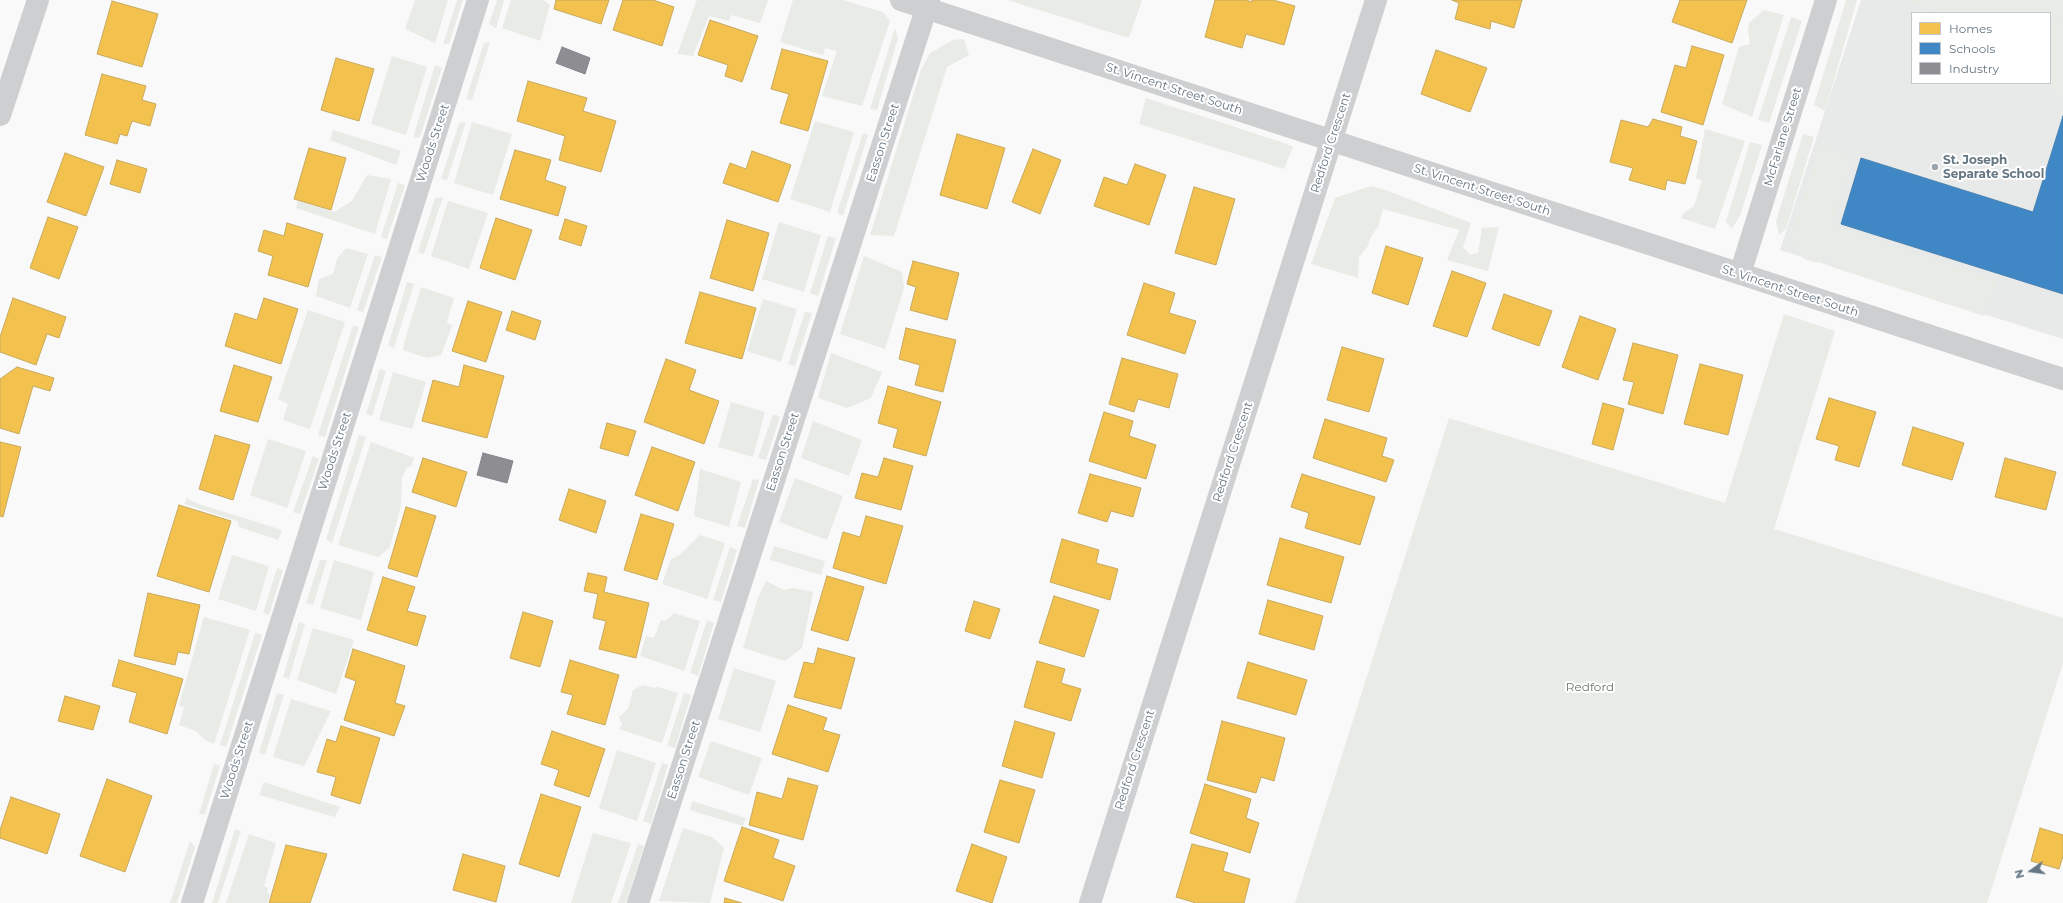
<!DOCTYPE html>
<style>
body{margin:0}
#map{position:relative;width:2063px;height:903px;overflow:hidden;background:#f9f9f9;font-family:Montserrat,sans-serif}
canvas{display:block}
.legend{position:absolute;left:1911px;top:12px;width:140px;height:72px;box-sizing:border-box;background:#fff;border:1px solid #c1c8cd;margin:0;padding:5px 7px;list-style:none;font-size:12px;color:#657683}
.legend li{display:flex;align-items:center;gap:8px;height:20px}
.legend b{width:20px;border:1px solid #c1c8cd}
.north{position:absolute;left:2011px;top:851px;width:40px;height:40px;-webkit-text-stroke:3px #fff;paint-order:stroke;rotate:256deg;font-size:11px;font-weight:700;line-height:16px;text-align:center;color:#657683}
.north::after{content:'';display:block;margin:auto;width:14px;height:18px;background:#657683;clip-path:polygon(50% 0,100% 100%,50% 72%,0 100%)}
</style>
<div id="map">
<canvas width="2063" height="903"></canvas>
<ul class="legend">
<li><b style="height:11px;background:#f2c14e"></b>Homes</li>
<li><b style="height:11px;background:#3f88c5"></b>Schools</li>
<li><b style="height:11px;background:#8d8d92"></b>Industry</li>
</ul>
<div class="north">N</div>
</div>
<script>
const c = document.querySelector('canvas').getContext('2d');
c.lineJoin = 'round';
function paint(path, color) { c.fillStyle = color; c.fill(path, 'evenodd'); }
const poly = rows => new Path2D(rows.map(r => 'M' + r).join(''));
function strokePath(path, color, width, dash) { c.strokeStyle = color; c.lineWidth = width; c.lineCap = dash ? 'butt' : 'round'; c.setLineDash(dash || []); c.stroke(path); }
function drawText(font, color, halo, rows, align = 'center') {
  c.font = font + ' Montserrat,sans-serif'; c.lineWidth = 4; c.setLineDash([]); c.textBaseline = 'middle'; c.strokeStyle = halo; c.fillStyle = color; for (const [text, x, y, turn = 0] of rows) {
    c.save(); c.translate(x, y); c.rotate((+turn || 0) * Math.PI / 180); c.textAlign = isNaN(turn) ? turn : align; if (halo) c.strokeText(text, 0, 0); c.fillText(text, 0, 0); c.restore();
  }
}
const built = poly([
 [1861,0,2063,0,2063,339,1780,250],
 [1912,13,2050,13,2050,83,1912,83]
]);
const green = poly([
 [415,0,448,0,435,43,405,29],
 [457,0,463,0,449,44,443,44],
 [497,0,504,0,496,28,489,24],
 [511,0,543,0,550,5,540,41,502,28],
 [697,0,768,0,760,23,731,15,729,21,709,16,693,56,677,54],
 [793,0,843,0,883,12,890,21,862,106,822,96,837,51,825,48,823,55,780,42],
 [1007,0,1142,0,1129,38],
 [1846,0,1857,0,1825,111,1814,105],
 [1901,0,2063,0,2063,15,2050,22,2050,13,1941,13],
 [1764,10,1784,15,1752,117,1722,104,1739,47,1750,44,1748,31,1749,23],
 [2063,16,2063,101,2055,95,2049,83,2050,24],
 [1791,17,1802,21,1769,123,1758,120],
 [895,28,898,38,877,110,870,109],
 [964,39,969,55,947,67,894,236,870,235,921,70,930,53,953,40],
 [490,42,472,100,466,99,484,43],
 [392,56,427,67,406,135,371,124],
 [435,65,442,68,420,137,413,138],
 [1146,98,1281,142,1293,147,1284,169,1139,124],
 [815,121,854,132,830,212,790,199],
 [466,122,447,180,441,179,459,123],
 [472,122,512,134,493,195,454,183],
 [1705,129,1745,141,1715,229,1681,218,1683,214,1694,206,1702,181,1696,178],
 [333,130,401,151,396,165,330,140],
 [863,133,868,135,843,216,837,213],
 [1803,134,1814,137,1786,229,1779,235,1776,221],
 [1821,141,1826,141,1828,148,1852,158,1831,225,1997,281,1984,316,1832,267,1834,259,1823,255,1817,263,1804,259,1795,249,1792,238,1795,221],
 [1750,142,1762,145,1740,216,1732,228,1726,222],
 [367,175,391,179,375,234,296,208,298,201,334,212,352,201],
 [398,183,405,185,387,239,381,237],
 [1371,186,1388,191,1471,223,1463,247,1470,255,1478,253,1482,228,1499,227,1488,271,1447,260,1459,230,1383,209,1378,227,1370,238,1368,246,1359,257,1358,278,1311,264,1335,198],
 [443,197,424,254,418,252,435,198],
 [448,201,488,213,469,269,431,256],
 [779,222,821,235,804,292,762,279],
 [828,236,836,238,818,296,810,293],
 [346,248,368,254,350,308,316,296,319,279,333,274,337,259],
 [375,255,382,257,363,312,357,310],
 [864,256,902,272,904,288,885,349,840,334],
 [407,282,414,284,394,348,388,346],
 [421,287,454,298,447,322,452,326,441,355,427,358,403,350,404,343],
 [763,299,797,309,781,362,747,351],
 [308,310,345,322,310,429,283,420,288,404,278,399],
 [805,312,812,313,795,366,788,364],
 [1784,314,1835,331,1774,529,2063,618,2063,663,1987,903,1295,903,1449,418,1725,503],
 [353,325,359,327,325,437,318,435],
 [831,353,882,372,871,398,847,408,818,398],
 [380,369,386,371,372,416,366,414],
 [393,372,426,382,412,429,379,420],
 [731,402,765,412,753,457,718,447],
 [773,414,780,417,766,460,758,458],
 [813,421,862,440,849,476,801,458],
 [359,435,366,437,332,543,326,539],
 [268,439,306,451,287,508,250,495],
 [371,442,414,458,411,467,407,467,402,478,401,505,390,547,378,557,338,545],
 [313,456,319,459,300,514,293,512],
 [700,469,741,482,729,527,694,516],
 [795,478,843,496,827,540,779,522],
 [753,479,759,480,745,528,737,526],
 [187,498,196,503,282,530,278,540,239,527,237,521,184,504],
 [700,535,725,543,707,599,662,584,671,559,681,554],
 [774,546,825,561,821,575,770,560],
 [730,547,737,550,721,602,713,600],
 [232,555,269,566,256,611,218,599],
 [320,560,327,560,313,605,306,603],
 [334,560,374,572,361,620,320,608],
 [277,568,283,570,269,615,263,613],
 [766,581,784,590,792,588,813,592,802,648,785,661,743,648,758,597],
 [674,613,700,621,684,671,640,656,646,636,654,638,661,620,665,621],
 [204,617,250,630,214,744,205,740,196,731,179,725,184,708,179,705],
 [707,620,714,623,698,676,690,673],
 [299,622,305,624,289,679,283,677],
 [313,628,354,640,336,694,297,680],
 [255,633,262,635,226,747,220,745],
 [734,668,776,681,760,732,718,719],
 [643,685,654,688,658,687,678,693,662,743,619,729,622,725,619,717,628,709,633,690],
 [277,693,284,695,265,755,259,753],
 [684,693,691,695,675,748,667,746],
 [291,699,331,711,304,766,273,757],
 [711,741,762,758,749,795,698,777],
 [617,750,656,763,637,821,599,808],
 [662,763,668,765,651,824,643,821],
 [214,764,220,766,205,814,199,815],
 [264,782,340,807,335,817,259,795],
 [692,801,746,818,743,826,690,810],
 [683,828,712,837,724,848,710,903,659,901],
 [235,829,241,831,218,903,212,903],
 [593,833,631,843,611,903,571,903],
 [249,834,276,843,264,886,268,888,267,893,270,894,267,903,226,903],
 [190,841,195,847,177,903,170,903],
 [638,844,644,846,626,903,618,903]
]);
const homes = poly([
 [556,0,609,0,601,24,554,9,556,0],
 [623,0,653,0,674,7,662,46,613,30,623,0],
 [1215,0,1246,0,1252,2,1252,0,1273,0,1295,6,1284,45,1246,34,1242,48,1205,37,1215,0],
 [1452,0,1522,0,1514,28,1491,21,1490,29,1455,19,1459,3,1452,0],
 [1680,0,1747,0,1732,43,1672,22,1680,0],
 [112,1,158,14,142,67,97,54,112,1],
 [710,20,758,36,742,82,725,76,728,65,698,55,710,20],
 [1692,46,1724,55,1703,125,1661,112,1675,65,1686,68,1692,46],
 [782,49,828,61,808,131,780,123,789,94,771,89,782,49],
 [1436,50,1487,68,1470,112,1421,94,1436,50],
 [336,58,374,69,359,121,321,110,336,58],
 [102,74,146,86,142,100,156,104,150,126,132,121,127,136,120,134,117,144,85,135,102,74],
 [528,81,587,98,583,111,616,121,601,172,559,160,565,136,517,121,528,81],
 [1653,119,1682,127,1680,136,1697,141,1685,184,1667,180,1665,190,1629,180,1633,168,1610,162,1621,120,1648,127,1653,119],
 [957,134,1005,148,987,209,940,195,957,134],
 [309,148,346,158,331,210,294,199,309,148],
 [1033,149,1061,160,1040,214,1012,202,1033,149],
 [515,150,551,160,545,180,566,187,558,216,500,199,515,150],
 [752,151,791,165,778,202,723,183,730,163,746,169,752,151],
 [65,153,104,167,86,216,47,202,65,153],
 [117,160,147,169,140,193,110,184,117,160],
 [1135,164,1166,175,1149,225,1094,206,1104,177,1127,185,1135,164],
 [1194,187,1235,199,1216,265,1175,253,1194,187],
 [48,217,78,227,59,279,30,268,48,217],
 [496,218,532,230,515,280,480,268,496,218],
 [565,219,587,226,581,246,559,239,565,219],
 [727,220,769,233,753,291,710,278,727,220],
 [287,223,323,234,308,287,268,275,273,256,258,251,264,230,284,236,287,223],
 [1386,246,1423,258,1408,305,1372,293,1386,246],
 [913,261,959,273,947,320,910,310,916,287,907,284,913,261],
 [1452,271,1486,283,1467,337,1433,326,1452,271],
 [1144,283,1175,293,1169,313,1196,321,1185,354,1127,335,1144,283],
 [700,292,756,308,742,359,685,343,700,292],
 [1504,294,1552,311,1539,346,1492,329,1504,294],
 [13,298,66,317,59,338,47,334,36,365,0,352,0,337,13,298],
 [264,298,298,309,281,364,225,346,235,313,257,320,264,298],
 [468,301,502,312,486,362,452,351,468,301],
 [512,311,541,321,535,340,506,330,512,311],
 [1580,316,1616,329,1598,380,1562,367,1580,316],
 [906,328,956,340,943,392,915,385,920,365,899,359,906,328],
 [1633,343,1678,355,1663,414,1628,404,1634,382,1623,380,1633,343],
 [1342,347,1384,359,1369,412,1327,400,1342,347],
 [1122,358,1178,374,1169,408,1138,399,1134,412,1109,404,1122,358],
 [666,359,696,370,689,390,719,401,704,444,644,422,666,359],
 [1700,364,1743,375,1728,435,1684,424,1700,364],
 [234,365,272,377,258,422,220,411,234,365],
 [464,365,504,376,487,438,422,421,433,380,459,387,464,365],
 [17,367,54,378,50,391,33,386,19,434,0,428,0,379,17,367],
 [888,386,941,402,926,456,893,447,898,429,878,423,888,386],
 [1829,398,1876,412,1859,467,1835,460,1839,446,1816,439,1829,398],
 [1603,403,1624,409,1613,450,1592,444,1603,403],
 [1104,412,1133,421,1129,436,1156,445,1146,479,1089,461,1104,412],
 [1325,419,1387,438,1382,456,1394,460,1386,482,1313,458,1325,419],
 [607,423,636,431,628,456,600,448,607,423],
 [1913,427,1964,443,1952,480,1902,465,1913,427],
 [215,435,250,445,233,500,199,489,215,435],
 [0,442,21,447,3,517,0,516,0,442],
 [652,447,695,462,678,511,635,495,652,447],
 [423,458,467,472,456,507,412,492,423,458],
 [884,458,913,466,901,510,855,498,862,473,878,477,884,458],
 [2005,458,2056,472,2046,510,1995,497,2005,458],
 [1090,474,1141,488,1133,517,1111,511,1107,522,1078,513,1090,474],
 [1302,474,1375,497,1360,545,1305,528,1309,513,1291,507,1302,474],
 [569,489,606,501,596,533,559,520,569,489],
 [179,505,231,521,209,592,157,576,179,505],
 [406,507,436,516,417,577,388,568,406,507],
 [641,514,674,524,657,580,624,570,641,514],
 [866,516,903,526,886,584,833,568,843,532,860,537,866,516],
 [1280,538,1344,557,1331,603,1267,585,1280,538],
 [1062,539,1099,550,1096,563,1118,569,1110,600,1050,582,1062,539],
 [588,573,607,577,604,592,649,603,636,658,599,649,606,621,593,618,598,594,584,591,588,573],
 [827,576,864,587,848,641,811,630,827,576],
 [383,577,415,587,407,611,426,616,417,646,367,630,383,577],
 [148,593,200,605,189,654,178,652,175,665,134,656,148,593],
 [1054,596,1099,610,1084,657,1039,643,1054,596],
 [1268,600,1323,616,1314,650,1259,634,1268,600],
 [974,601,1000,609,990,639,965,631,974,601],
 [523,612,553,621,540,667,510,658,523,612],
 [818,648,855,658,841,709,794,697,804,662,814,664,818,648],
 [353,649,405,666,395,703,405,706,394,736,344,720,356,681,345,677,353,649],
 [119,660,183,679,167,734,129,722,137,693,112,686,119,660],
 [570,660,619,675,605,725,567,714,573,695,561,692,570,660],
 [1037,661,1065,669,1061,683,1081,689,1071,721,1024,707,1037,661],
 [1248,662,1307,680,1296,715,1237,698,1248,662],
 [65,696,100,706,93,730,58,721,65,696],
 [788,705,827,718,823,730,840,735,828,772,772,754,788,705],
 [1015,721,1055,733,1042,778,1002,766,1015,721],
 [1222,721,1285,738,1274,781,1261,777,1256,793,1207,780,1222,721],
 [341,726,380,738,360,804,331,795,336,777,317,772,327,739,336,742,341,726],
 [552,731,605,749,589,797,554,785,559,770,541,764,552,731],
 [788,778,818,786,803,840,749,825,757,792,782,799,788,778],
 [107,779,152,796,125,872,80,856,107,779],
 [1000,780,1035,790,1019,843,984,832,1000,780],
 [1205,784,1251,799,1246,818,1259,823,1250,853,1190,833,1205,784],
 [541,794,581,807,559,877,519,864,541,794],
 [11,797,60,814,47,854,0,838,0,830,11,797],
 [742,827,779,840,773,858,795,866,783,901,724,881,742,827],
 [2040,828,2063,835,2063,856,2059,869,2031,861,2040,828],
 [972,844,1007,857,992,903,956,891,972,844],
 [1192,844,1228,853,1223,871,1250,879,1244,903,1196,903,1176,897,1192,844],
 [286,845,327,854,310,903,269,903,286,845],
 [463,854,505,866,496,902,453,890,463,854],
 [725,898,742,903,724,903,725,898]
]);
const schools = poly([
 [2063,116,2063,294,1841,224,1861,158,2033,212,2063,116]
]);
const industry = poly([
 [562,47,590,58,585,74,556,63,562,47],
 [483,453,513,461,507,483,477,475,483,453]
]);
const minor = poly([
 [901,0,2063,379],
 [0,115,38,0],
 [1740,274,1826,0],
 [192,903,478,0],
 [638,903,929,0],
 [1090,903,1376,0]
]);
const markers = [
 [1935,167,4,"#99a4ac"]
];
const streetNames = [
 ["St. Vincent Street South",1174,89,18],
 ["McFarlane Street",1783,137,-73],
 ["Woods Street",433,143,-72],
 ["Easson Street",883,143,-72],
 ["Redford Crescent",1331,143,-72],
 ["St. Vincent Street South",1482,190,18],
 ["St. Vincent Street South",1790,291,18],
 ["Woods Street",335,451,-72],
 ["Easson Street",783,452,-72],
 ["Redford Crescent",1233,452,-72],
 ["Woods Street",237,760,-72],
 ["Easson Street",684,760,-72],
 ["Redford Crescent",1135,760,-72]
];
const poiNames = [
 ["St. Joseph",1943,160],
 ["Separate School",1943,174]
];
const parkNames = [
 ["Redford",1590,687]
];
paint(built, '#e8e9e9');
paint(green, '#e8ebe6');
paint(homes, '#f2c14e');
strokePath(homes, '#c8aa5e', 1);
paint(schools, '#3f88c5');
strokePath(schools, '#4a83b1', 1);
paint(industry, '#8d8d92');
strokePath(industry, '#81868e', 1);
strokePath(minor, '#cecfd0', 22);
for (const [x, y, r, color] of markers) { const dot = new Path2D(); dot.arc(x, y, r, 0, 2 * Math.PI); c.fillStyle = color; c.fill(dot); strokePath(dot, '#fff', 1.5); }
drawText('12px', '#657683', '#fff', streetNames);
drawText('bold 12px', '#657683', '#fff', poiNames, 'left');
drawText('12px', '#687a64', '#fff', parkNames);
</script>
